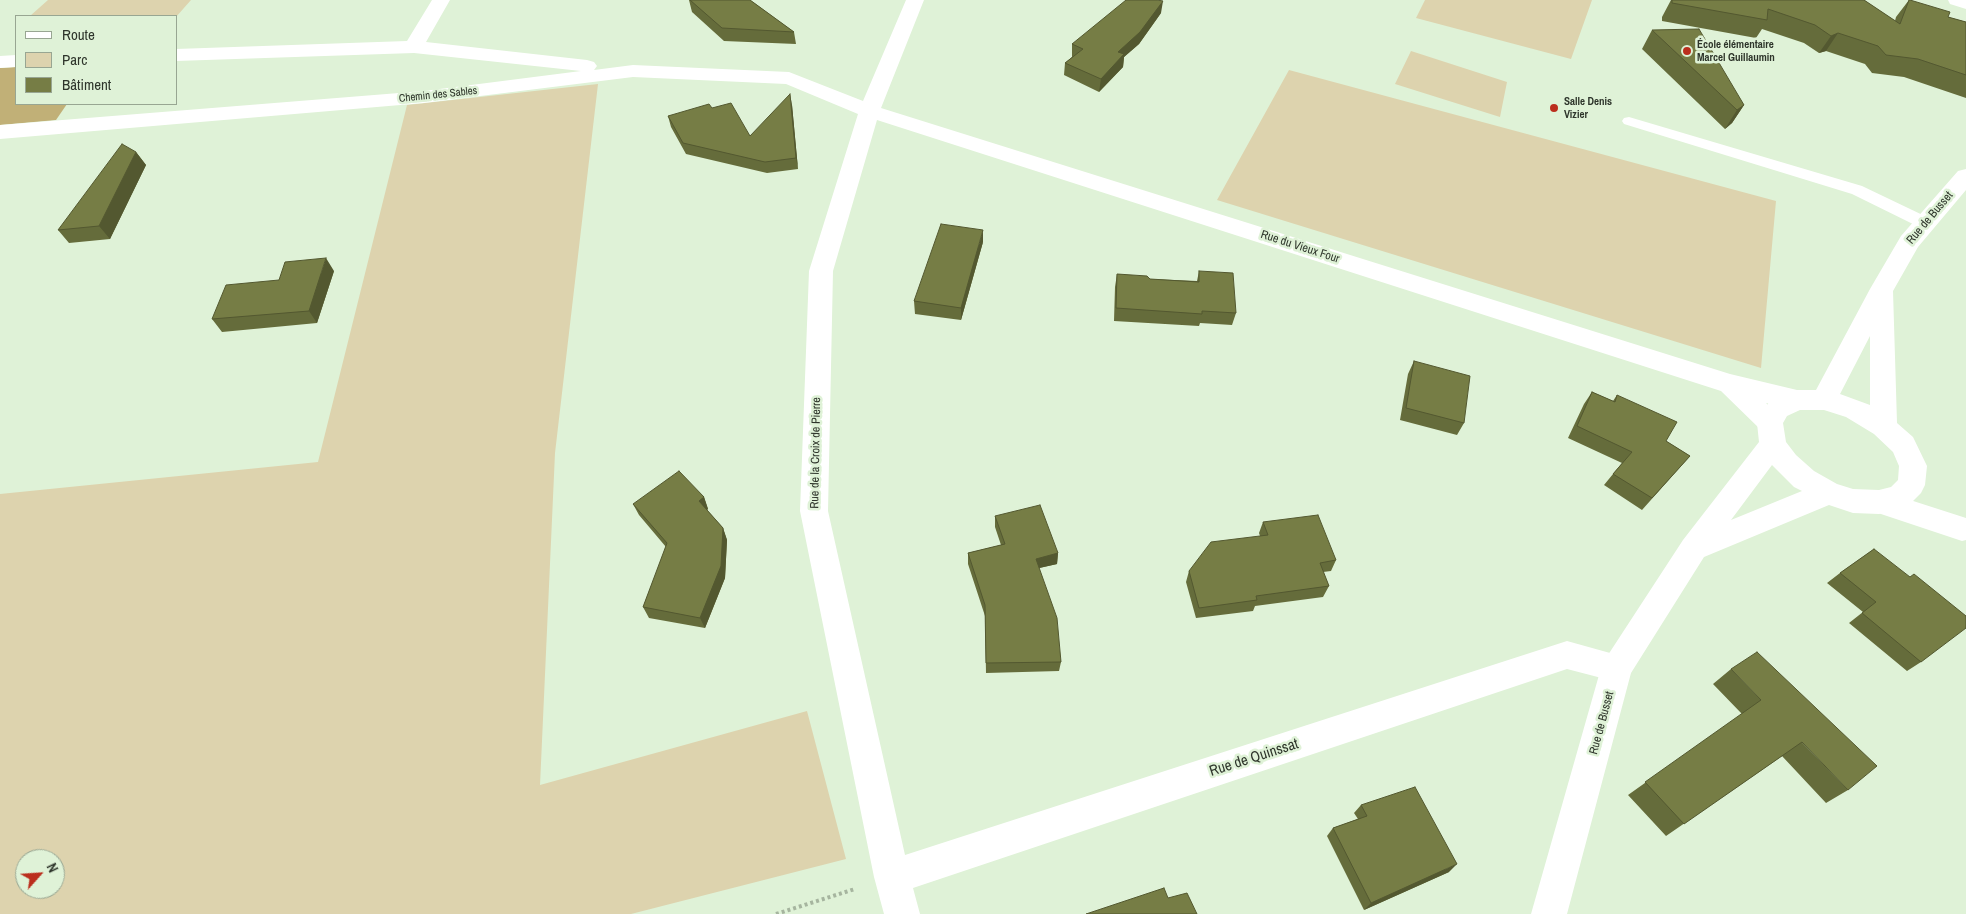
<!DOCTYPE html>
<meta charset="utf-8">
<style>
body{margin:0}
#map{position:relative;width:1966px;height:914px;overflow:hidden;background:#dff2d7;font-family:"Archivo Narrow",sans-serif}
canvas{display:block}
.legend{position:absolute;left:15px;top:15px;width:162px;height:90px;box-sizing:border-box;background:#dff2d7;border:1px solid #98a692;margin:0;padding:6px 9px;list-style:none;font-size:15px;color:#2e352b}
.legend li{display:flex;align-items:center;gap:10px;height:25px}
.legend b{width:25px;border:1px solid #98a692}
.north{position:absolute;left:15px;top:849px;width:50px;height:50px;box-sizing:border-box;background:#dff2d7;border:1px solid #98a692;border-radius:50%;rotate:64deg;font-size:14px;font-weight:700;line-height:20px;text-align:center;color:#2e352b}
.north::after{content:'';display:block;margin:auto;width:18px;height:22px;background:#bb2e1d;clip-path:polygon(50% 0,100% 100%,50% 72%,0 100%)}
</style>
<div id="map">
<canvas width="1966" height="914"></canvas>
<ul class="legend">
<li><b style="height:6px;background:#fff"></b>Route</li>
<li><b style="height:14px;background:#ddd3ae"></b>Parc</li>
<li><b style="height:14px;background:#767d45"></b>Bâtiment</li>
</ul>
<div class="north">N</div>
</div>
<script>
const c = document.querySelector('canvas').getContext('2d');
c.lineJoin = 'round';
function paint(path, color) { c.fillStyle = color; c.fill(path, 'evenodd'); }
const poly = rows => new Path2D(rows.map(r => 'M' + r).join(''));
function strokePath(path, color, width, dash) { c.strokeStyle = color; c.lineWidth = width; c.lineCap = dash ? 'butt' : 'round'; c.setLineDash(dash || []); c.stroke(path); }
function drawText(font, color, halo, rows, align = 'center') {
  c.font = font + ' "Archivo Narrow",sans-serif'; c.lineWidth = 5; c.setLineDash([]); c.textBaseline = 'middle'; c.strokeStyle = halo; c.fillStyle = color; for (const [text, x, y, turn = 0] of rows) {
    c.save(); c.translate(x, y); c.rotate((+turn || 0) * Math.PI / 180); c.textAlign = isNaN(turn) ? turn : align; if (halo) c.strokeText(text, 0, 0); c.fillText(text, 0, 0); c.restore();
  }
}
const green = poly([
 [48,0,191,0,176,17,30,16],
 [1425,0,1592,0,1571,59,1416,18],
 [1411,51,1507,82,1500,117,1395,84],
 [1289,70,1776,201,1761,368,1217,200],
 [598,84,555,453,540,785,807,711,846,859,631,914,0,914,0,494,318,462,407,105],
 [25,859,55,859,55,889,25,889]
]);
const forest = poly([
 [16,67,16,104,67,104,56,120,0,125,0,68]
]);
const path = poly([
 [776,914,855,889]
]);
const lane = poly([
 [1629,117,1862,186,1931,219,1933,223,1931,227,1925,228,1919,227,1852,194,1624,124,1622,121,1624,118,1629,117]
]);
const street = poly([
 [432,0,450,0,426,42,587,60,594,62,597,66,594,70,633,65,789,72,863,101,906,0,924,0,881,108,1730,374,1797,390,1806,393,1810,400,1806,407,1797,410,1766,403,1779,416,1783,423,1779,430,1770,433,1761,430,1721,391,877,120,833,271,828,511,905,855,1567,641,1628,658,1633,668,1628,678,1617,682,1567,669,913,888,920,914,884,914,874,877,800,511,809,271,858,114,786,84,633,77,424,103,0,139,0,125,424,91,581,71,414,53,176,61,176,49,407,41,432,0],
 [1948,0,1966,0,1966,9,1950,4,1948,0],
 [16,55,16,67,0,68,0,56,16,55],
 [1879,490,1966,518,1966,540,1962,541,1869,510,1865,502,1869,494,1879,490]
]);
const secondary = poly([
 [1966,169,1966,190,1918,247,1893,291,1897,423,1913,437,1927,466,1925,485,1921,493,1910,504,1879,514,1853,513,1829,505,1704,557,1631,673,1567,914,1531,914,1601,668,1606,658,1683,540,1759,442,1757,423,1769,402,1797,390,1816,390,1870,289,1901,236,1958,171,1966,169],
 [1870,336,1870,405,1840,394,1870,336],
 [1800,410,1824,410,1846,417,1874,434,1893,452,1899,466,1898,480,1891,487,1879,490,1853,489,1837,484,1814,471,1796,455,1786,442,1783,423,1787,416,1800,410],
 [1772,465,1794,487,1802,491,1731,520,1772,465]
]);
const wall = poly([
 [689,0,750,0,794,32,796,44,724,41,692,12],
 [1671,0,1864,0,1895,21,1896,17,1909,0,1948,17,1966,22,1966,98,1904,77,1872,73,1865,64,1826,51,1819,53,1804,43,1762,29,1756,38,1662,21,1662,17],
 [1161,13,1139,44,1124,57,1123,67,1099,92,1064,75,1065,63,1072,57,1072,44],
 [1652,30,1744,105,1732,123,1725,129,1642,49],
 [792,105,798,169,767,173,686,154,671,127,668,116,712,108,750,136],
 [136,152,146,165,110,239,69,243,58,230],
 [983,242,961,320,915,314,914,301],
 [334,271,317,323,222,332,212,319,279,280],
 [1199,271,1236,313,1232,325,1200,323,1199,326,1114,321,1115,287,1117,274,1150,279,1197,281],
 [1414,361,1464,423,1457,435,1400,420,1408,374],
 [1592,392,1613,401,1617,395,1666,441,1690,456,1642,510,1604,485,1622,463,1568,438,1584,404],
 [704,497,708,509,707,510,723,528,727,540,725,578,705,628,649,618,643,607,666,547,639,515,633,504],
 [995,516,1058,553,1057,564,1039,568,1061,662,1059,671,986,673,985,616,968,564,968,553,1001,545,995,527],
 [1263,522,1336,560,1331,571,1323,572,1329,586,1323,597,1255,606,1253,611,1196,618,1186,582,1189,571,1260,536,1259,533],
 [1874,549,1921,662,1907,671,1849,623,1863,612,1827,583,1840,573],
 [1731,669,1848,790,1826,803,1782,756,1666,836,1628,795,1742,714,1713,684],
 [1361,805,1449,872,1364,910,1327,836,1333,828,1358,819,1354,813]
]);
const shadedWall = poly([
 [1163,1,1161,13,1139,44,1124,57,1123,67,1099,92,1101,79,1118,52],
 [1838,33,1826,51,1819,53,1831,36],
 [790,94,792,105,798,169,796,158],
 [1744,105,1732,123,1725,129,1737,110],
 [136,152,146,165,110,239,99,226],
 [983,230,983,242,961,320,961,308],
 [326,258,334,271,317,323,309,311],
 [704,497,708,509,703,513,699,501],
 [723,528,727,540,725,578,705,628,700,618],
 [1058,553,1057,564,1035,569,1036,559],
 [1457,864,1449,872,1364,910,1371,903]
]);
const building = poly([
 [690,0,750,0,794,32,722,28,690,0],
 [1126,0,1157,0,1163,1,1140,32,1118,52,1124,54,1101,79,1065,63,1083,49,1072,44,1126,0],
 [1672,0,1864,0,1900,24,1909,0,1910,0,1950,12,1948,17,1966,22,1966,75,1918,59,1886,55,1878,46,1838,33,1831,36,1815,25,1768,9,1767,20,1672,3,1672,0],
 [1699,29,1744,105,1737,110,1652,30,1699,29],
 [790,94,796,158,765,162,683,143,668,116,709,104,712,108,731,103,750,136,790,94],
 [122,144,136,152,99,226,58,230,122,144],
 [941,224,983,230,961,308,914,301,941,224],
 [326,258,309,311,212,319,226,285,279,280,285,262,326,258],
 [1199,271,1233,273,1236,313,1202,311,1202,314,1116,308,1117,274,1147,276,1150,279,1199,282,1199,271],
 [1414,361,1470,376,1464,423,1406,408,1414,361],
 [1592,392,1615,402,1617,395,1677,422,1666,441,1690,456,1652,498,1613,474,1632,452,1577,426,1592,392],
 [679,471,704,497,699,501,723,528,721,566,700,618,643,607,667,543,633,504,679,471],
 [1040,505,1058,553,1036,559,1057,618,1061,662,986,663,985,605,968,553,1005,544,995,516,1040,505],
 [1318,515,1336,560,1320,563,1329,586,1256,596,1257,600,1199,608,1189,571,1211,542,1268,535,1263,522,1318,515],
 [1874,549,1910,577,1914,574,1966,616,1966,628,1921,662,1862,613,1876,602,1840,573,1874,549],
 [1757,652,1877,766,1848,790,1802,742,1684,824,1645,782,1761,700,1731,669,1757,652],
 [1415,787,1457,864,1371,903,1333,828,1367,816,1361,805,1415,787],
 [1164,888,1168,898,1187,893,1197,914,1086,914,1164,888]
]);
const markers = [
 [1687,51,5,"#bb2e1d"],
 [1554,108,5,"#bb2e1d"]
];
const farPoinames = [
 ["École élémentaire",1697,45],
 ["Marcel Guillaumin",1697,58],
 ["Salle Denis",1564,102],
 ["Vizier",1564,115]
];
const farStreetnames = [
 ["Chemin des Sables",438,95,-6]
];
const streetNames = [
 ["Rue de Busset",1930,218,-50],
 ["Rue du Vieux Four",1300,247,18],
 ["Rue de la Croix de Pierre",816,453,-89],
 ["Rue de Busset",1602,723,-75]
];
const nearStreetnames = [
 ["Rue de Quinssat",1254,758,-18]
];
paint(green, '#ddd3ae');
paint(forest, '#c1b077');
strokePath(path, '#a6b59f', 4, [3, 3]);
paint(lane, '#fff');
paint(street, '#fff');
paint(secondary, '#fff');
paint(wall, '#656c3b');
paint(shadedWall, '#535830');
paint(building, '#767d45');
strokePath(building, '#535830', 1);
for (const [x, y, r, color] of markers) { const dot = new Path2D(); dot.arc(x, y, r, 0, 2 * Math.PI); c.fillStyle = color; c.fill(dot); strokePath(dot, '#dff2d7', 2); }
drawText('bold 11px', '#2e352b', '#dff2d7', farPoinames, 'left');
drawText('11px', '#2e352b', '#dff2d7', farStreetnames);
drawText('12px', '#2e352b', '#dff2d7', streetNames);
drawText('15px', '#2e352b', '#dff2d7', nearStreetnames);
</script>
